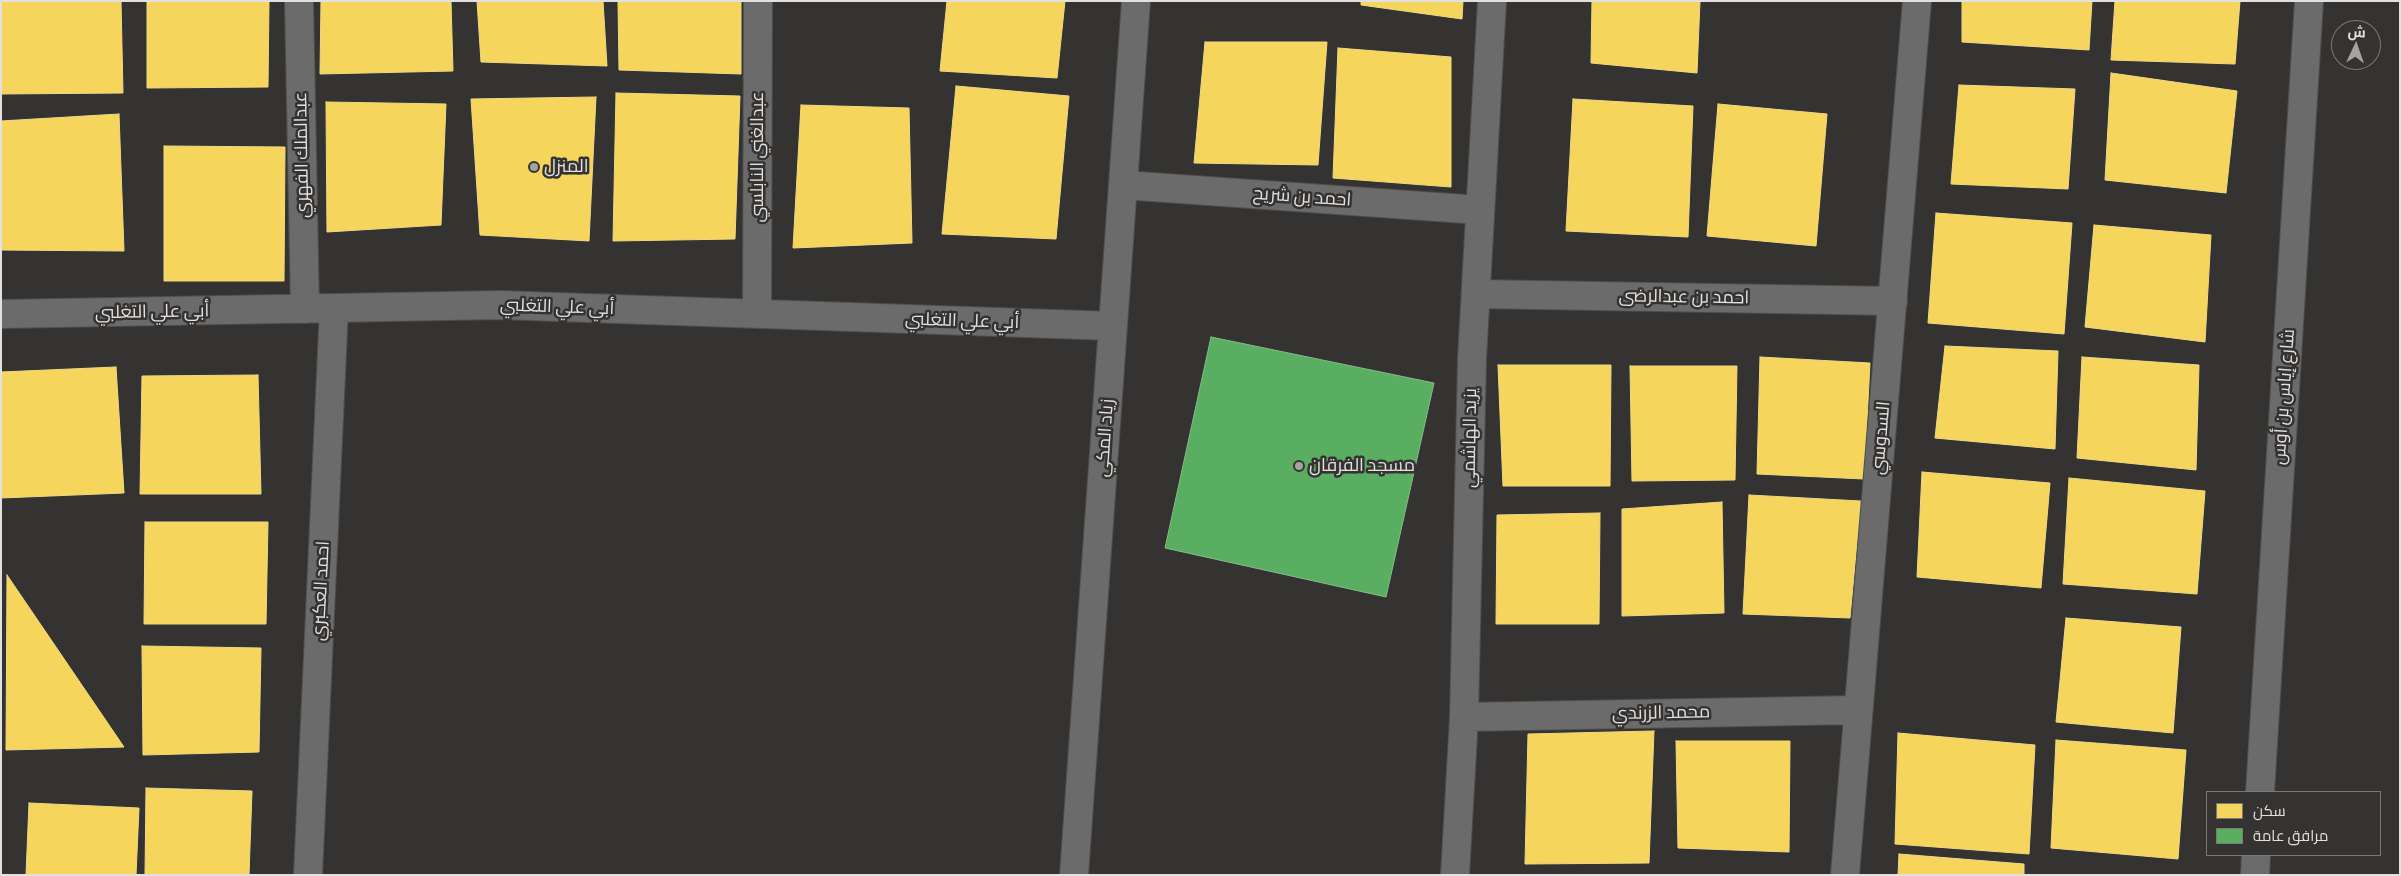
<!DOCTYPE html>
<meta charset="utf-8">
<style>
body{margin:0}
#map{position:relative;width:2401px;height:876px;overflow:hidden;background:#343332;font-family:Literata,Cairo,serif}
canvas{display:block}
.frame{position:absolute;inset:0;border:2px solid #e3e1e0;pointer-events:none}
.legend{position:absolute;left:2206px;top:791px;width:175px;height:65px;box-sizing:border-box;background:#353331;border:1px solid #7b7977;margin:0;padding:6px 9px;list-style:none;font-size:15px;color:#e3e1e0}
.legend li{display:flex;align-items:center;gap:10px;height:25px}
.legend b{width:25px;border:1px solid #7b7977}
.north{position:absolute;left:2331px;top:20px;width:50px;height:50px;box-sizing:border-box;background:#353331;border:1px solid #7b7977;border-radius:50%;rotate:3deg;font-size:14px;font-weight:700;line-height:20px;text-align:center;color:#e3e1e0}
.north::after{content:'';display:block;margin:auto;width:18px;height:22px;background:#a6a4a3;clip-path:polygon(50% 0,100% 100%,50% 72%,0 100%)}
</style>
<div id="map">
<canvas width="2401" height="876"></canvas>
<div class="frame"></div>
<ul class="legend">
<li><b style="height:14px;background:#f6d55c"></b>سكن</li>
<li><b style="height:14px;background:#5aae61"></b>مرافق عامة</li>
</ul>
<div class="north">ش</div>
</div>
<script>
const c = document.querySelector('canvas').getContext('2d');
c.lineJoin = 'round';
function paint(path, color) { c.fillStyle = color; c.fill(path, 'evenodd'); }
const poly = rows => new Path2D(rows.map(r => 'M' + r).join(''));
function strokePath(path, color, width, dash) { c.strokeStyle = color; c.lineWidth = width; c.lineCap = dash ? 'butt' : 'round'; c.setLineDash(dash || []); c.stroke(path); }
function drawText(font, color, halo, rows, align = 'center') {
  c.font = font + ' Literata,Cairo,serif'; c.lineWidth = 5; c.setLineDash([]); c.textBaseline = 'middle'; c.strokeStyle = halo; c.fillStyle = color; for (const [text, x, y, turn = 0] of rows) {
    c.save(); c.translate(x, y); c.rotate((+turn || 0) * Math.PI / 180); c.textAlign = isNaN(turn) ? turn : align; if (halo) c.strokeText(text, 0, 0); c.fillText(text, 0, 0); c.restore();
  }
}
const homes = poly([
 [1,1,121,1,123,93,1,94,1,1],
 [147,1,269,1,268,87,147,88,147,1],
 [321,1,451,1,453,71,320,74,321,1],
 [477,1,603,1,607,66,481,62,477,1],
 [618,1,741,1,741,74,619,70,618,1],
 [947,1,1065,1,1057,78,940,71,947,1],
 [1361,1,1463,1,1462,19,1361,5,1361,1],
 [1592,1,1700,1,1697,73,1591,63,1592,1],
 [1962,1,2092,1,2089,50,1962,42,1962,1],
 [2115,1,2240,1,2235,64,2111,60,2115,1],
 [1205,42,1327,42,1318,165,1194,163,1205,42],
 [1338,48,1451,57,1451,187,1333,178,1338,48],
 [2111,73,2237,91,2226,193,2105,180,2111,73],
 [1959,85,2075,89,2068,189,1951,184,1959,85],
 [956,86,1069,96,1056,239,942,234,956,86],
 [616,93,740,96,735,239,613,241,616,93],
 [596,97,589,241,480,235,471,99,596,97],
 [1573,99,1693,106,1688,237,1566,231,1573,99],
 [326,102,446,104,441,225,327,232,326,102],
 [1718,104,1827,114,1816,246,1707,236,1718,104],
 [801,105,909,108,912,243,793,248,801,105],
 [119,114,124,251,1,250,1,121,119,114],
 [164,146,285,147,284,281,164,281,164,146],
 [1936,213,2072,223,2064,334,1928,323,1936,213],
 [2094,225,2211,235,2205,342,2085,327,2094,225],
 [1945,346,2058,351,2055,449,1935,438,1945,346],
 [1760,357,1870,363,1864,479,1757,474,1760,357],
 [2082,357,2199,365,2196,470,2077,458,2082,357],
 [1498,365,1611,365,1610,486,1503,486,1498,365],
 [1630,366,1737,366,1735,480,1632,481,1630,366],
 [116,367,124,493,1,498,1,372,116,367],
 [258,375,261,494,140,494,142,376,258,375],
 [1922,472,2050,483,2041,588,1917,577,1922,472],
 [2069,478,2205,491,2197,594,2063,584,2069,478],
 [1749,495,1861,501,1850,618,1743,614,1749,495],
 [1722,502,1724,613,1622,616,1622,509,1722,502],
 [1600,513,1599,624,1496,624,1497,515,1600,513],
 [145,522,268,522,266,624,144,624,145,522],
 [7,575,124,747,6,750,7,575],
 [2066,618,2181,627,2173,733,2056,722,2066,618],
 [142,646,261,648,259,752,143,755,142,646],
 [1654,731,1649,863,1525,864,1528,734,1654,731],
 [1898,733,2035,745,2029,854,1895,844,1898,733],
 [2056,740,2186,750,2178,859,2051,848,2056,740],
 [1676,741,1790,741,1789,852,1678,848,1676,741],
 [146,788,252,791,249,875,145,875,146,788],
 [29,803,139,808,136,875,26,875,29,803],
 [1899,854,2024,864,2024,875,1898,875,1899,854]
]);
const public = poly([
 [1211,337,1434,383,1386,597,1165,548,1211,337]
]);
const street = poly([
 [299,1,305,309],
 [1123,185,1480,210],
 [1476,294,1893,301],
 [1,314,500,305,1113,326],
 [757,314,758,1],
 [1464,717,1858,710],
 [2260,792,2309,1],
 [308,875,334,308],
 [1074,875,1136,1],
 [1455,875,1464,717,1472,359,1492,1],
 [1845,875,1917,1],
 [2255,875,2256,855]
]);
const markers = [
 [534,167,5,"#a6a4a3"],
 [1299,466,5,"#a6a4a3"]
];
const streetNames = [
 ["عبدالملك الفهري",302,155,-91],
 ["عبدالغني النابلسي",758,157,-90],
 ["احمد بن شريح",1302,197,4],
 ["احمد بن عبدالرضى",1684,297,1],
 ["أبي علي التغلبي",557,307,2],
 ["أبي علي التغلبي",152,312,-1],
 ["أبي علي التغلبي",962,321,2],
 ["شارع إياس بن أوس",2284,397,-86],
 ["زياد المكي",1105,438,-86],
 ["يزيد الهاشمي",1470,438,-89],
 ["السدوسي",1881,438,-85],
 ["احمد العكبري",321,591,-87],
 ["محمد الزرندي",1661,713,-1]
];
const poiNames = [
 ["المنزل",544,167],
 ["مسجد الفرقان",1309,466]
];
paint(homes, '#f6d55c');
strokePath(homes, '#f0d984', 1);
paint(public, '#5aae61');
strokePath(public, '#83bd87', 1);
strokePath(street, '#504f4e', 30);
strokePath(street, '#6c6b6b', 28);
for (const [x, y, r, color] of markers) { const dot = new Path2D(); dot.arc(x, y, r, 0, 2 * Math.PI); c.fillStyle = color; c.fill(dot); strokePath(dot, '#353331', 2); }
drawText('18px', '#e3e1e0', '#353331', streetNames);
drawText('18px', '#e3e1e0', '#353331', poiNames, 'left');
</script>
